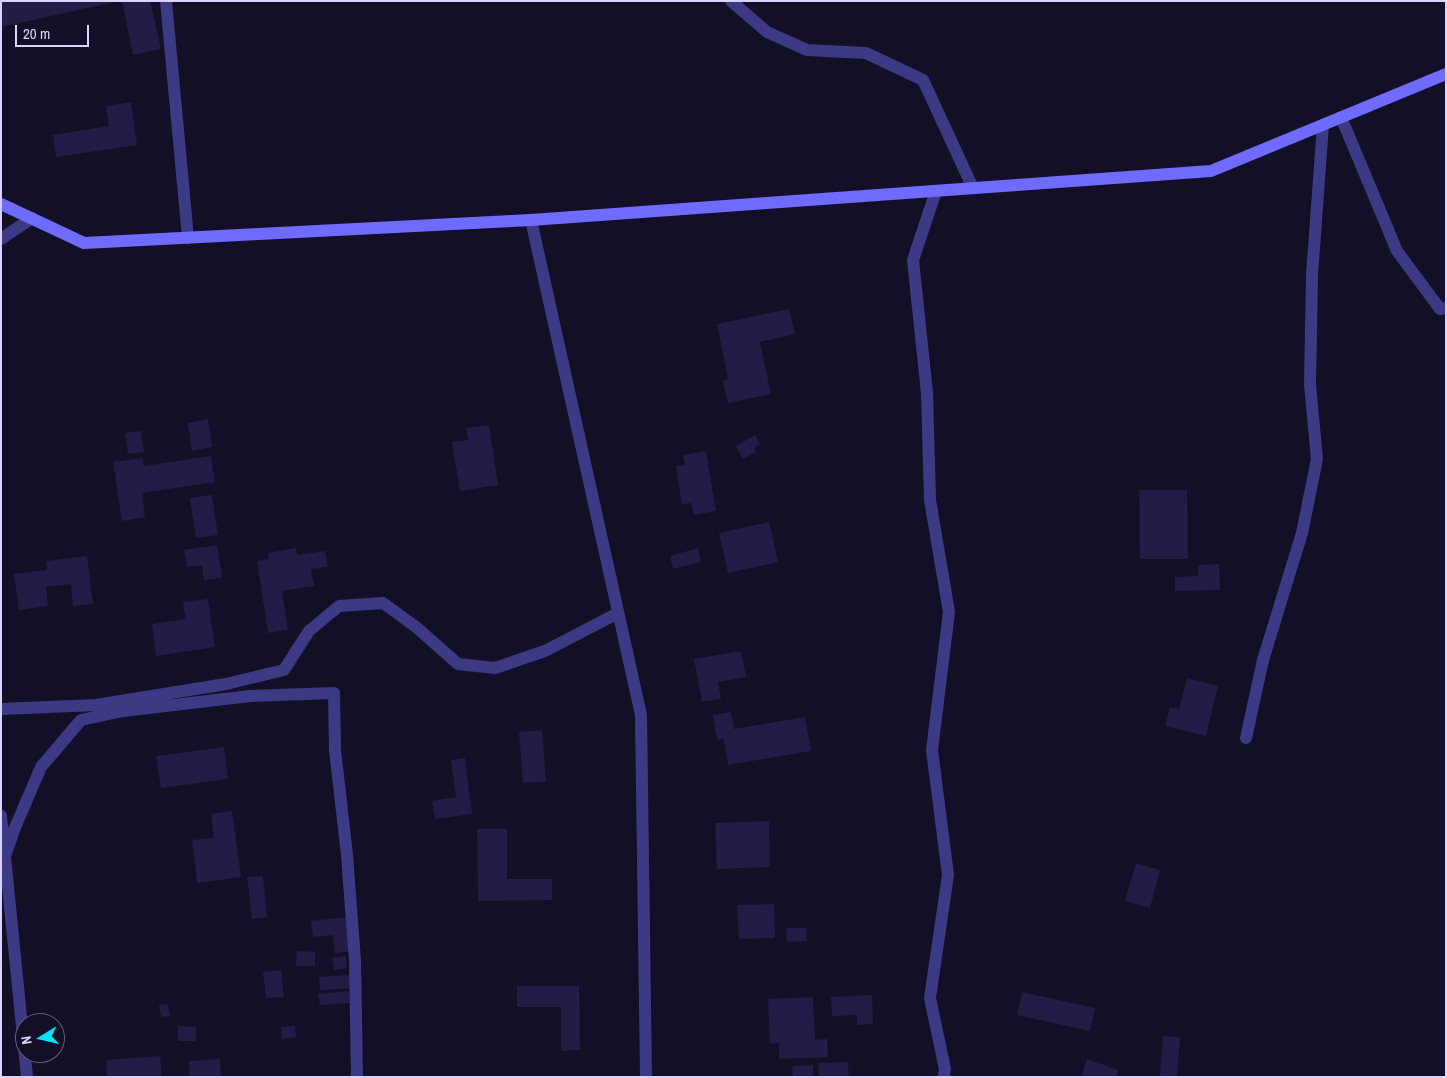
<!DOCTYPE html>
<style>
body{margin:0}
#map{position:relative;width:1447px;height:1078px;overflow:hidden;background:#130f26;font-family:"Archivo Narrow",sans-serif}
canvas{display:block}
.frame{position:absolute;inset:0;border:2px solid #d9d4ff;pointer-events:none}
.north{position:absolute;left:15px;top:1013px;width:50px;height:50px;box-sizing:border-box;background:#130f26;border:1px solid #625e7d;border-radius:50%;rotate:261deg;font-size:14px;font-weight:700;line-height:20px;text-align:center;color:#d9d4ff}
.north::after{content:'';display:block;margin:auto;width:18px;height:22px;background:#00e5ff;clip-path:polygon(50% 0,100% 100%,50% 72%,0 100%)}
.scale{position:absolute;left:15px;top:25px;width:74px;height:22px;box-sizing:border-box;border:2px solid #d9d4ff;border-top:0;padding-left:6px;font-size:15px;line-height:18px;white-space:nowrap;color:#d9d4ff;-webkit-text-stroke:4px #130f26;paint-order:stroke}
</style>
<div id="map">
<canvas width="1447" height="1078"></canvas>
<div class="frame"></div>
<div class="north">N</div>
<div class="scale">20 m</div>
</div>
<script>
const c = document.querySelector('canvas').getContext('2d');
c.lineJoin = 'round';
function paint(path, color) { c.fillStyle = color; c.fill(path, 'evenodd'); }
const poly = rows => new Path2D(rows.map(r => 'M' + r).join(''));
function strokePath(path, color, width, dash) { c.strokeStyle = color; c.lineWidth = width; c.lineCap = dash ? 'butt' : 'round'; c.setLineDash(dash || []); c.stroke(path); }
const building = poly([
 [1,1,115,1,115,2,1,27],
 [122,1,150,1,161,49,133,55],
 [131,102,137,145,56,157,53,135,109,126,106,106],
 [789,309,795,334,760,342,771,394,728,403,723,381,728,379,717,324],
 [208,419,212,447,192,451,188,423],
 [489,425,498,485,460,491,452,442,468,440,466,428],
 [141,431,144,452,128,454,125,433],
 [755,435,760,444,754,448,756,452,743,459,736,446],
 [706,451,716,511,694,515,691,503,682,505,676,466,685,465,683,455],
 [211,456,215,482,142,493,145,517,122,521,113,462,143,458,144,466],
 [1139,490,1187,490,1188,559,1140,559],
 [212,495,218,535,196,538,190,498],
 [769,522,778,562,728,573,719,533],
 [217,545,222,578,204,580,202,565,187,567,184,550],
 [296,548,297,555,325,551,328,567,311,569,314,586,282,591,288,630,268,633,257,561,269,559,268,553],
 [698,548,701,562,673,569,670,556],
 [87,556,93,604,73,606,71,584,46,587,48,606,19,610,14,574,47,570,46,561],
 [1219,564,1220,590,1175,591,1175,577,1198,576,1198,565],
 [208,599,215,647,156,656,152,624,186,619,183,602],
 [741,651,746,677,718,682,721,699,702,702,694,659],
 [1187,678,1218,686,1206,736,1165,726,1170,707,1179,709],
 [731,712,734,729,805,717,811,751,728,765,724,739,717,740,713,715],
 [542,730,546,782,523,783,519,732],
 [224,747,228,779,161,788,156,756],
 [465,758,472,814,435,819,432,801,456,797,451,760],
 [232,811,241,877,197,883,192,840,214,838,211,814],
 [769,821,770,867,717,869,715,823],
 [477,829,507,829,507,879,552,879,552,900,478,901],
 [1136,863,1160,870,1150,908,1125,901],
 [263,876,267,917,252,919,247,877],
 [774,904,775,938,739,939,737,905],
 [348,917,352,951,335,953,333,935,313,937,311,921],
 [786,928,806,928,807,941,787,942],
 [297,951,315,952,315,966,296,966],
 [346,956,347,968,334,970,332,958],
 [281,970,284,997,266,998,263,972],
 [351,975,352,988,320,990,319,977],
 [517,986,579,986,580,1050,561,1051,561,1007,517,1007],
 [349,991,350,1003,320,1005,318,994],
 [1022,992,1095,1008,1090,1031,1017,1015],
 [872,995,873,1024,857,1025,857,1015,832,1016,831,997],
 [813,997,815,1040,827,1039,828,1057,779,1059,779,1043,770,1044,768,999],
 [168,1004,170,1016,161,1017,159,1005],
 [178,1026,196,1027,196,1041,178,1041],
 [295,1026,296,1037,282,1039,281,1027],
 [1163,1036,1180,1037,1177,1077,1160,1077],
 [160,1056,162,1077,107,1077,106,1060],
 [220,1059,221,1077,190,1077,189,1061],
 [1087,1059,1118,1070,1116,1077,1081,1077],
 [848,1062,849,1077,819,1077,818,1063],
 [813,1065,813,1077,793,1077,792,1066]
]);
const lane = poly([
 [1341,117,1397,251,1440,309,1446,308],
 [1246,738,1263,660,1302,533,1317,459,1310,385,1312,275,1323,125]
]);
const street = poly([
 [166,1,188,238],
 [731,1,767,32,807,50,866,53,923,80,973,188],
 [936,191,913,260,927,393,930,500,949,612,932,750,948,875,930,998,945,1069,944,1077],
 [531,220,641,715,646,1077],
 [1,239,32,218],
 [1,709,96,705,226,684,284,670,309,631,339,606,383,603,416,627,458,664,495,668,545,651,618,613],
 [1,816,27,1077],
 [1,858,5,856,14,830,41,767,81,720,123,711,250,696,334,693,335,750,347,855,355,961,357,1077]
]);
const secondary = poly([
 [1,204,84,243,531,220,1211,171,1446,74]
]);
paint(building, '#241b47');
strokePath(lane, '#3d3a85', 12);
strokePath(street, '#3d3a85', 12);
strokePath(secondary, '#6f6bff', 12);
</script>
